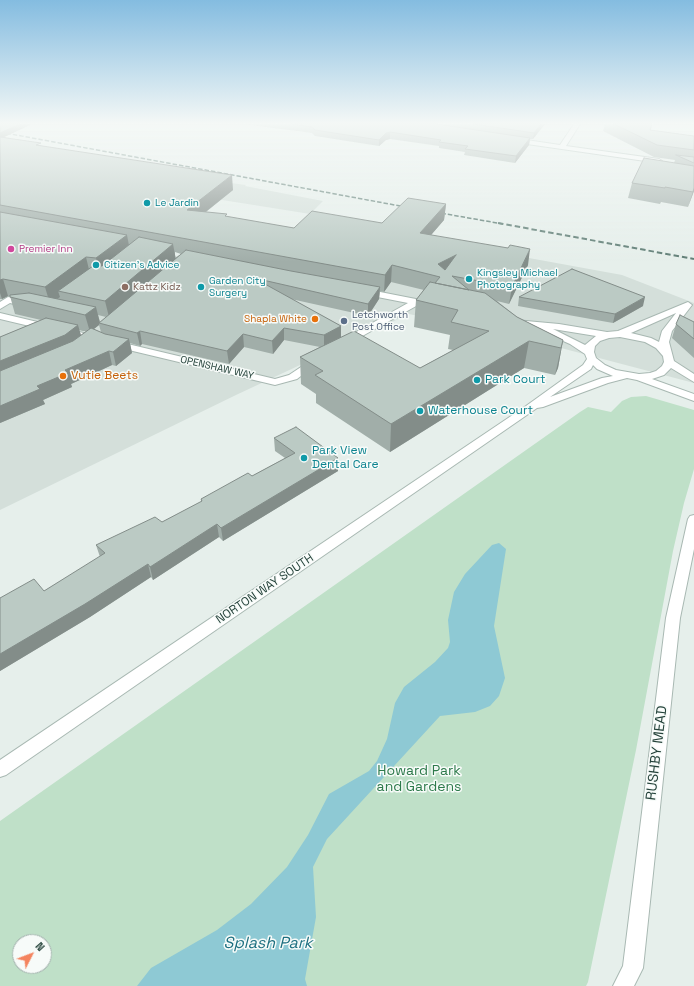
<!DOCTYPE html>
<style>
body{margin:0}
#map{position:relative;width:694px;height:986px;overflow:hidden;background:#e6efeb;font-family:"Space Grotesk",sans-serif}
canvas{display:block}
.north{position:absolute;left:12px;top:934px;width:40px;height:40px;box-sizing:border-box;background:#f7fbf9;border:1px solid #a3b1ad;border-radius:50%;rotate:48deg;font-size:11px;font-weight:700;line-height:16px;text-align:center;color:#24423a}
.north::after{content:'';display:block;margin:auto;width:14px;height:18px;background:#f4845f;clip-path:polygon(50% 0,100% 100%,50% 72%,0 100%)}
</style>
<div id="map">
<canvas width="694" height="986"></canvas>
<div class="north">N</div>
</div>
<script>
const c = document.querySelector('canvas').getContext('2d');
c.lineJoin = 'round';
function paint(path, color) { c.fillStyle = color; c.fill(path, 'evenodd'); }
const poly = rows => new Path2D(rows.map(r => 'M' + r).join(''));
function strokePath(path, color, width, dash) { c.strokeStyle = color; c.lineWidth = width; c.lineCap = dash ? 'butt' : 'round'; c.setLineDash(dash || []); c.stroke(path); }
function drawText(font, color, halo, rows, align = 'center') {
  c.font = font + ' "Space Grotesk",sans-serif'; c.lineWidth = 3; c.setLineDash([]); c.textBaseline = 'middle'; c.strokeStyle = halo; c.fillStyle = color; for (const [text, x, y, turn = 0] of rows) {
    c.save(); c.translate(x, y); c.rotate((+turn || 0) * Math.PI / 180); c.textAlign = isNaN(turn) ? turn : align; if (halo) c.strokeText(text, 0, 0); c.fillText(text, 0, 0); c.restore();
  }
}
const built = poly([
 [150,172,246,185,245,186,323,201,310,214,216,199,128,247,185,258,414,237,622,275,694,303,694,383,542,343,409,314,236,395,0,510,0,223]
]);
const green = poly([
 [646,396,694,410,694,469,684,503,673,551,636,750,588,982,586,986,0,986,0,821,580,412,588,407,611,412,622,401,631,397],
 [20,942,44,942,44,966,20,966]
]);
const water = poly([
 [499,543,506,549,494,626,505,678,499,696,490,706,475,712,440,716,327,839,313,867,316,917,305,979,307,986,137,986,151,968,217,930,251,904,287,867,308,835,329,794,369,771,377,761,387,739,395,703,404,687,435,662,448,648,450,642,448,620,454,592,465,574,492,545]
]);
const minor = poly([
 [574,124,580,124,566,146,659,159,662,161,659,163,513,142,510,140,513,138,560,145,574,124],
 [365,289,431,302,435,305,431,308,418,305,348,344,342,344,340,342,342,340,408,303,362,294,361,292,362,290,365,289],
 [8,297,30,302,31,304,27,307,10,303,0,309,0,302,8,297],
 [688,302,692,305,672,331,669,342,674,361,694,374,694,382,671,368,664,375,652,379,694,394,694,401,637,380,627,378,608,383,543,407,537,408,6,775,0,777,0,760,526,406,583,365,587,359,585,354,570,344,543,332,542,329,515,324,513,322,515,320,559,324,607,332,618,331,688,302],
 [676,313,662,331,659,342,651,338,631,333,676,313],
 [553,329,559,330,596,336,585,345,553,329],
 [620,337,645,342,656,348,663,356,664,362,662,366,656,371,650,373,639,374,616,370,605,365,596,358,594,352,595,346,600,341,609,338,620,337],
 [593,365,597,369,613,376,602,378,550,397,591,369,593,365],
 [0,313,100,337,102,339,97,342,0,319,0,313],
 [115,341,275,379,289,375,310,361,313,360,318,363,297,379,275,385,112,346,110,344,115,341],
 [694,515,694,549,680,618,643,968,634,986,613,986,623,966,666,618,688,519,690,516,694,515]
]);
const railFar1 = poly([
 [0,132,411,208],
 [435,212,503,224]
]);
const rail = poly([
 [498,223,694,259]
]);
const wall = poly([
 [0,124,32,124,4,137,233,190,206,212,227,217,294,228,382,223,446,204,444,220,431,235,528,265,509,304,497,301,517,317,563,340,558,368,555,375,524,368,390,452,316,403,316,394,301,384,300,357,320,347,284,340,273,354,244,347,229,364,142,344,140,346,130,343,132,353,116,366,112,365,71,384,72,387,43,400,45,404,0,423,0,337,41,320,15,314,10,296,8,296,2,299,0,299],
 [175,252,181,254,175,258],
 [391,282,424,290,416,300,414,327,450,335,448,349,453,350,420,368,341,337,341,326,291,299,368,316,379,299,380,291,384,292],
 [98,315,106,317,100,322],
 [99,325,101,332,94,329],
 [79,330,83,331,86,331,81,335],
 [243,124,545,124,533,139,530,139,529,145,515,163,464,155,465,152,439,148,439,146,390,139,386,140,379,146,315,136,312,133],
 [605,124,652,124,651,130,694,136,694,191,688,207,661,202,660,204,628,198,632,183,674,163,675,160,654,157,603,131],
 [519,297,643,306,613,323,518,306],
 [694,322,694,358,672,338,676,324],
 [274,438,338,471,223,541,219,537,153,580,151,577,90,617,0,671,0,598,44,591,100,557,96,545,162,522,201,502,201,499,252,476,285,458,275,451]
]);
const shadedWall = poly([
 [20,124,32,124,0,139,0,133],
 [541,124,545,124,533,139,534,133],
 [390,132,390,139,386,140,379,146,379,140,386,133],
 [530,138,529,145,515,163,516,156],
 [232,175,233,190,189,225,187,210],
 [694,188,694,191,688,207],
 [446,204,444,220,419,249,420,233],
 [127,235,130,251,100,274,96,258],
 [173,244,176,260,109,317,105,301],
 [530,249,528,265,509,304,512,287],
 [456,255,440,279,438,264],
 [86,257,90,274,58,291,60,297,50,304,45,287],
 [392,265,391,282,384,292,385,275],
 [3,279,8,296,2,299,0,293,0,280],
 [380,287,379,299,368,316,368,304],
 [645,297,643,306,613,323,615,314],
 [96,307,100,323,99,323,99,325,90,332,85,315],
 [78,325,82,339,0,377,0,361],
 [341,326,341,339,324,348,324,335],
 [284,328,284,340,273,354,272,341],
 [140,331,142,344,140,346,137,333],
 [243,334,244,347,229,364,227,351],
 [129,339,132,353,116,366,113,352],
 [563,340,558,368,555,375,561,348],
 [529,341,524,368,390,452,391,424],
 [109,351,112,365,71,384,72,387,43,400,45,404,0,423,0,406,37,386,65,370],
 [338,458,338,471,223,541,221,528],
 [217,524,219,537,153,580,150,567],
 [148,564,151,577,90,617,0,671,0,654]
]);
const building = poly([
 [0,124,20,124,0,133,0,124],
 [292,124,436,124,530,138,516,156,465,149,468,146,439,142,441,140,390,132,386,133,379,140,315,130,312,127,292,124],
 [474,124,541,124,534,133,474,124],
 [614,124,652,124,650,130,694,136,694,150,657,145,614,124],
 [0,137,41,143,36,145,232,175,187,210,227,214,225,216,294,228,312,211,382,223,408,198,446,204,420,233,508,248,510,245,530,249,512,287,452,276,469,290,435,283,440,277,392,265,385,275,0,205,0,137],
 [456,255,445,270,438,264,456,255],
 [676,155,694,157,694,163,676,155],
 [644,158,694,166,694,188,693,192,665,187,665,188,632,183,644,158],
 [0,212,127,235,96,258,86,257,45,287,3,279,0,280,0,212],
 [139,237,173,244,105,301,58,291,93,266,102,266,139,237],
 [186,250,291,271,380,287,368,304,254,278,341,326,324,335,284,328,272,341,243,334,227,351,140,331,137,333,99,323,186,250],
 [572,269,645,297,615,314,519,297,572,269],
 [430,282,485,293,517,317,563,340,561,348,529,341,391,424,315,375,323,371,300,357,354,331,420,368,489,331,451,322,458,310,416,300,430,282],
 [29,293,96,307,85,315,10,297,10,295,29,293],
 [680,315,694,322,694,339,676,324,680,315],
 [46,318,78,325,65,335,0,361,0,337,46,318],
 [91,328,105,334,129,339,113,352,109,351,65,370,68,373,37,386,40,389,0,406,0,371,73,341,91,328],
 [296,427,338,458,221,528,217,524,150,567,148,564,85,604,0,654,0,598,34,579,44,591,105,553,96,545,155,517,162,522,202,501,201,499,248,473,252,476,295,453,274,438,296,427]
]);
const markers = [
 [147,203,4,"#0f9aa8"],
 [11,249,4,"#d1479c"],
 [96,265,4,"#0f9aa8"],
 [469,279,4,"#0f9aa8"],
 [125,287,4,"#8d6e63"],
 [201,287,4,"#0f9aa8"],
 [315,319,4,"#e8710a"],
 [344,321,4,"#5c6f8a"],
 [63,376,4,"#e8710a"],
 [477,380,4,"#0f9aa8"],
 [420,411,4,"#0f9aa8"],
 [304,458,4,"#0f9aa8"]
];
const farCulturenames = [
 ["Le Jardin",155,203],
 ["Citizen's Advice",104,265],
 ["Kingsley Michael",477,273],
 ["Photography",477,285],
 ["Garden City",209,281],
 ["Surgery",209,293]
];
const farHotelnames = [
 ["Premier Inn",19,249]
];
const farEducationnames = [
 ["Kattz Kidz",133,287]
];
const farServicenames = [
 ["Letchworth",352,315],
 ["Post Office",352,327]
];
const farFoodnames = [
 ["Shapla White",307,319]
];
const farStreetnames = [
 ["OPENSHAW WAY",217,368,13]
];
const foodNames = [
 ["Vutie Beets",71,376]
];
const cultureNames = [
 ["Park Court",485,380],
 ["Waterhouse Court",428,411],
 ["Park View",312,451],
 ["Dental Care",312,465]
];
const streetNames = [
 ["NORTON WAY SOUTH",265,589,-34]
];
const nearStreetnames = [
 ["RUSHBY MEAD",657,753,-83]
];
const nearParknames = [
 ["Howard Park",419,771],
 ["and Gardens",419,787]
];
const nearWaternames = [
 ["Splash Park",268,944]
];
paint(built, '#d4dfda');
paint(green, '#bfe0c8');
paint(water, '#8ec9d4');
strokePath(minor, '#a8b8b2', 2);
paint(minor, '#fff');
strokePath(railFar1, '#5f7d75', 1.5, [4.5, 2]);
strokePath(rail, '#5f7d75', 2, [5.5, 3]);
paint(wall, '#a1aea9');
paint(shadedWall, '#838d89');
paint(building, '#bbcac4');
strokePath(building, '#838d89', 1);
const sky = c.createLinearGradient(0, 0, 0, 262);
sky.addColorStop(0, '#84bce0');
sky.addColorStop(0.47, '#f4f8f6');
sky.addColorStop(1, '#f4f8f600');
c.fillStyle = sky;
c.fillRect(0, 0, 694, 262);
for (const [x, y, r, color] of markers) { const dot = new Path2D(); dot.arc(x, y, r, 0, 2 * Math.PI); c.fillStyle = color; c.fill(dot); strokePath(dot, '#f7fbf9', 1.5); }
drawText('10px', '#0d838f', '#f7fbf9', farCulturenames, 'left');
drawText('10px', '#b23c85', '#f7fbf9', farHotelnames, 'left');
drawText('10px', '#785e54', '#f7fbf9', farEducationnames, 'left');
drawText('10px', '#4e5e75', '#f7fbf9', farServicenames, 'left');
drawText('10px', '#c56008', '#f7fbf9', farFoodnames, 'right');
drawText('10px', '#24423a', '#f7fbf9', farStreetnames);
drawText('12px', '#c56008', '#f7fbf9', foodNames, 'left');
drawText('12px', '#0d838f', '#f7fbf9', cultureNames, 'left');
drawText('12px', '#24423a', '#f7fbf9', streetNames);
drawText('14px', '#24423a', '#f7fbf9', nearStreetnames);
drawText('14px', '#2d7a4b', '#f7fbf9', nearParknames);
drawText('italic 16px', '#1c6f80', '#f7fbf9', nearWaternames);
</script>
